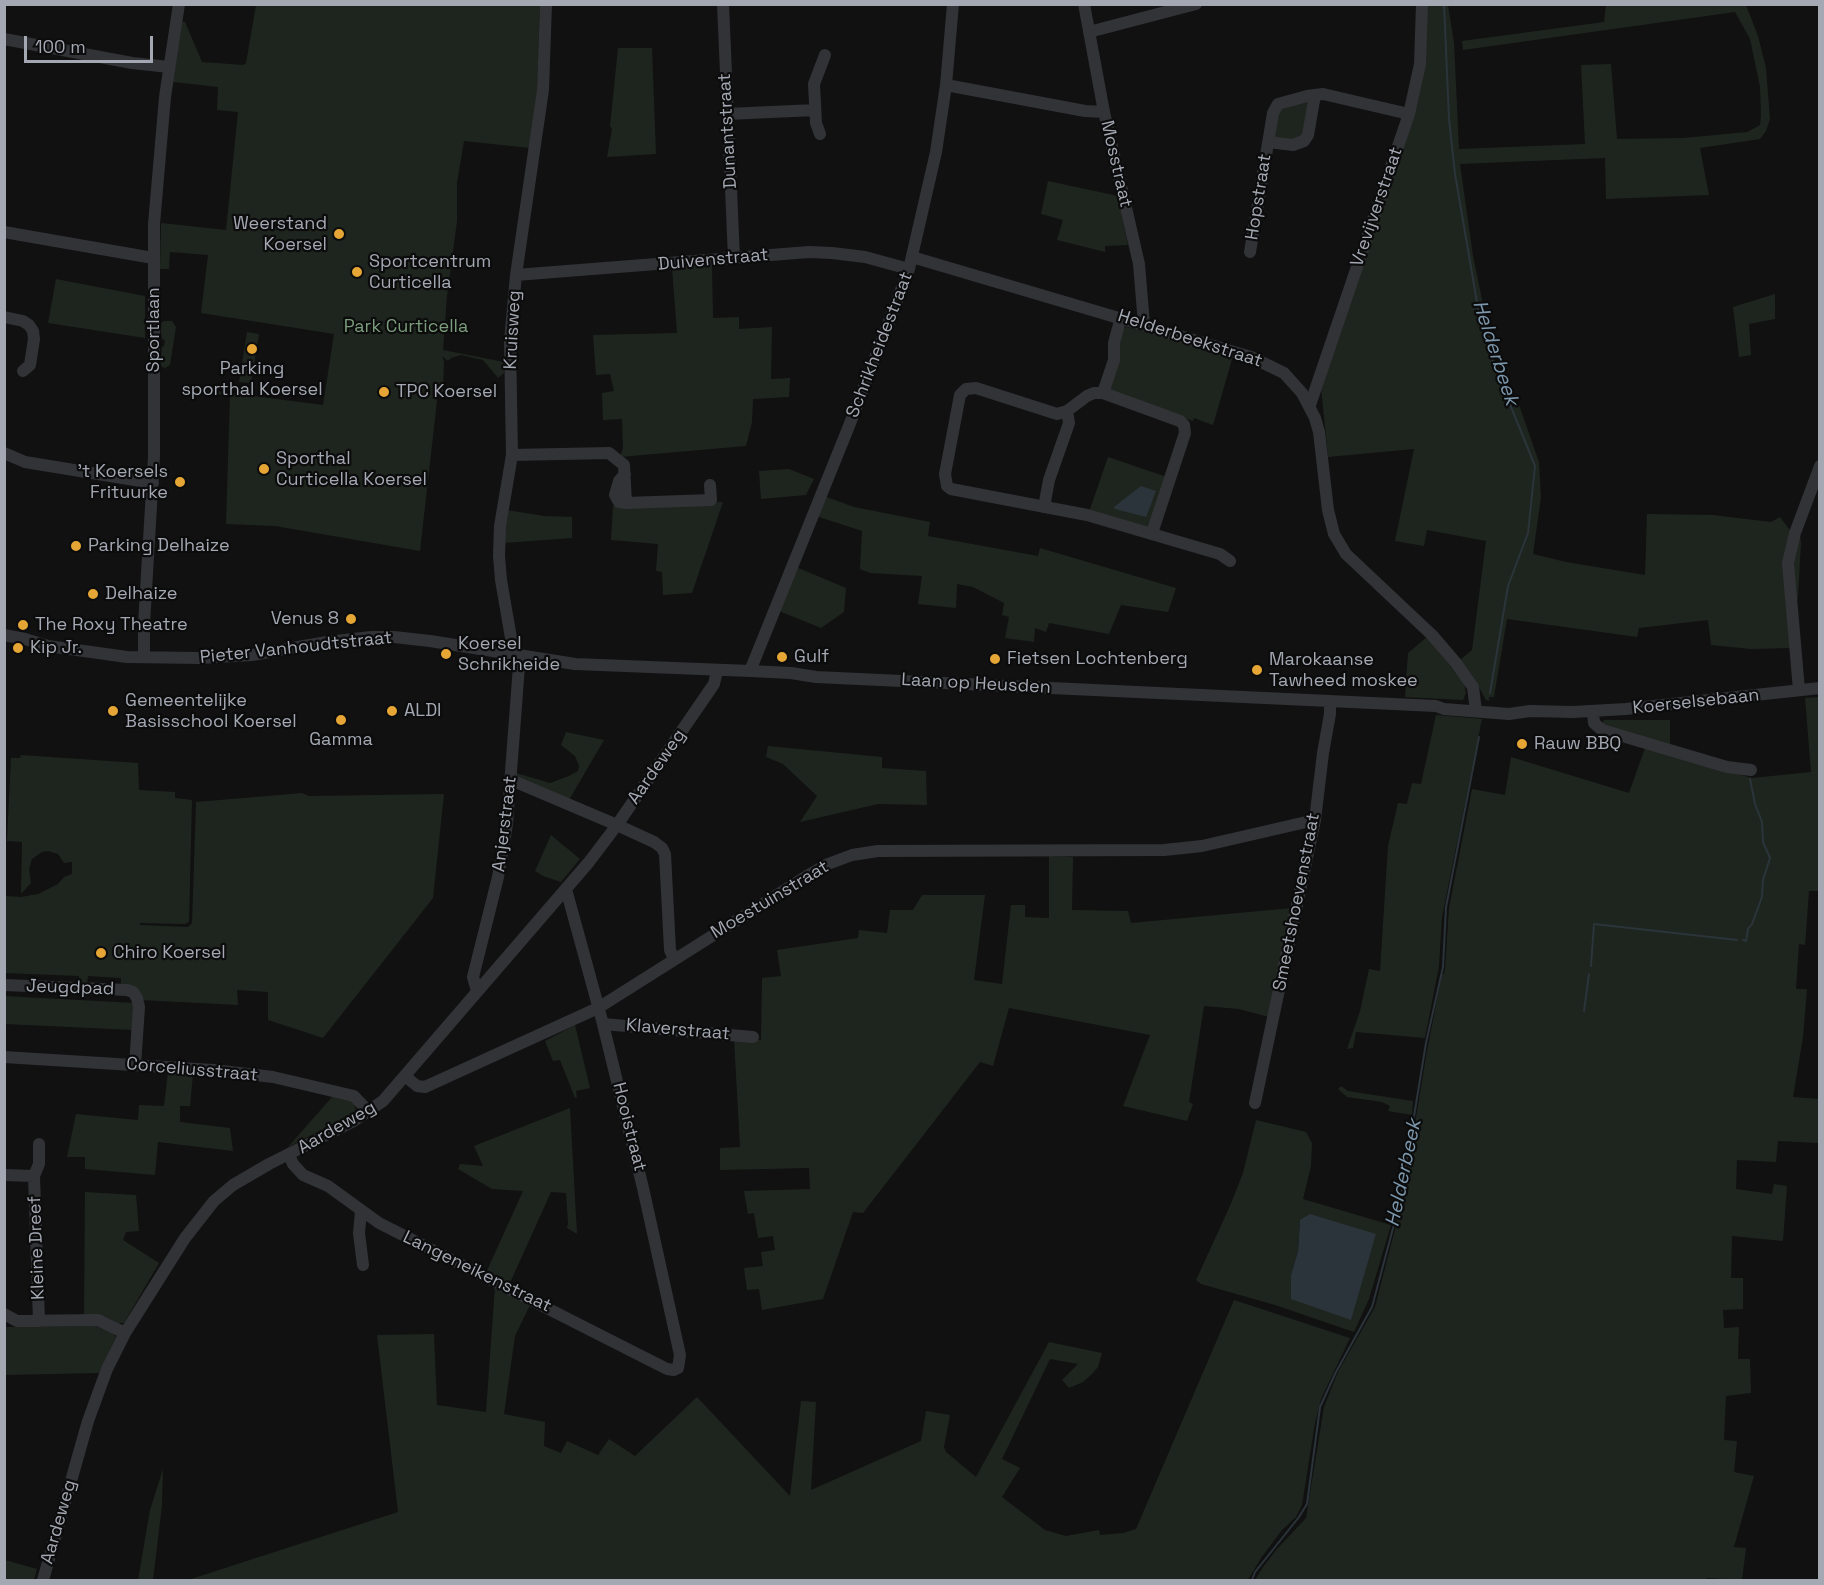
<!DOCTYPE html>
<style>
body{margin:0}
#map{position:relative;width:1824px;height:1585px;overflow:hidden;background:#111112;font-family:"Space Grotesk",sans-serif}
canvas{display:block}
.frame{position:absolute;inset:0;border:6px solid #a3a8b2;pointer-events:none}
.scale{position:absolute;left:24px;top:36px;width:129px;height:27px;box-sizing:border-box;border:3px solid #a3a8b2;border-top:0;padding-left:8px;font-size:18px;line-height:21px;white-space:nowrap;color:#a3a8b2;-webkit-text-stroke:4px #0c0c0d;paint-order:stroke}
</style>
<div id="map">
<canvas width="1824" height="1585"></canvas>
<div class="frame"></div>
<div class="scale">100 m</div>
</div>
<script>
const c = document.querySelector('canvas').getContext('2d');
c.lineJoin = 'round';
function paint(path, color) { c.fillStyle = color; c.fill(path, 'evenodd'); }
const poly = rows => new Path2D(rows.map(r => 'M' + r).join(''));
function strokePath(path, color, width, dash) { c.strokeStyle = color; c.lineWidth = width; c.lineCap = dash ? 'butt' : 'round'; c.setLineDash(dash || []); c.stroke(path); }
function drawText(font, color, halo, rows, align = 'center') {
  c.font = font + ' "Space Grotesk",sans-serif'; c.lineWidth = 4.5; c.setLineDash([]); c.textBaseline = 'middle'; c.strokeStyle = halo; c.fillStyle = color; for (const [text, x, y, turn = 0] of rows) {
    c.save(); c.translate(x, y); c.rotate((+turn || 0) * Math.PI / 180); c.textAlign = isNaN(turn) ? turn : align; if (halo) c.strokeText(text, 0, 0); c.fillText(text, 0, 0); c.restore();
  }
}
const green = poly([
 [256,5,540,5,537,95,530,148,464,141,457,183,457,221,447,296,443,350,504,362,504,373,498,378,483,360,461,355,451,358,448,361,442,356,444,361,443,392,438,392,420,551,275,526,226,524,230,396,207,392,207,390,323,405,334,334,201,313,208,255,170,252,169,269,160,269,161,223,226,230,238,112,217,110,218,87,173,82,182,22,185,22,202,62,243,65,246,63],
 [1427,5,1448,5,1454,43,1459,149,1585,144,1581,65,1611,64,1617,139,1683,138,1747,132,1760,125,1761,116,1760,87,1750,39,1735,12,1463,50,1462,41,1604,22,1606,5,1746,5,1758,36,1766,68,1770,119,1766,131,1760,139,1700,148,1709,195,1606,199,1605,158,1460,164,1473,256,1487,323,1493,340,1488,342,1512,407,1519,405,1539,462,1541,497,1533,554,1566,562,1645,575,1647,514,1713,515,1771,522,1780,517,1795,537,1799,528,1801,543,1798,597,1794,610,1793,648,1751,649,1711,645,1708,620,1639,628,1637,637,1507,619,1494,697,1489,697,1489,701,1486,700,1474,678,1460,660,1472,650,1486,541,1427,530,1424,546,1395,541,1414,449,1328,457,1321,387,1403,146],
 [618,48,652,48,656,154,607,157,612,129,610,126],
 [1309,100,1302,140,1277,140,1271,132,1276,111],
 [1048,181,1118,196,1128,245,1105,246,1105,252,1057,240,1063,220,1041,214],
 [712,265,713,318,739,317,739,329,772,327,771,379,790,378,789,397,753,399,752,422,746,446,620,457,623,448,622,419,603,420,602,393,614,391,610,374,596,375,593,335,677,333,672,268],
 [56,279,145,296,145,338,48,323],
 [1775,294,1775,319,1749,324,1751,355,1739,357,1733,307],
 [164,321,172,321,176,327,170,365,165,368,160,366,162,347,164,346,165,340,162,339,160,324],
 [1126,327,1233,356,1213,425,1194,418,1193,421,1118,396,1110,391,1123,329],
 [247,332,259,334,251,383,239,382],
 [1108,457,1167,477,1153,522,1148,527,1089,512],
 [789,469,814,479,806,495,761,499,759,471],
 [824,496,854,507,930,522,928,536,1038,556,1040,548,1176,588,1168,612,1121,605,1109,634,1049,623,1046,632,1035,628,1034,642,1005,638,1009,617,1002,615,1004,603,973,587,957,584,956,608,918,604,922,576,870,573,860,569,862,531,816,516],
 [723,502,692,593,663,595,662,572,656,571,658,544,611,540,613,506,615,504,620,506],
 [507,510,544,516,572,517,572,538,504,543],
 [796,567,846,588,844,612,821,628,779,611],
 [1427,637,1464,683,1466,693,1463,700,1405,697,1408,653],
 [1819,697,1819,891,1809,891,1805,945,1799,944,1796,989,1807,989,1803,1037,1793,1097,1819,1099,1819,1143,1778,1141,1776,1162,1737,1160,1736,1189,1772,1194,1774,1184,1787,1186,1783,1241,1732,1236,1731,1278,1743,1278,1743,1309,1723,1310,1724,1328,1739,1327,1738,1359,1750,1359,1751,1393,1726,1396,1724,1440,1737,1441,1734,1472,1754,1476,1734,1547,1746,1548,1742,1580,1707,1578,1706,1580,1255,1580,1263,1567,1277,1549,1306,1518,1324,1407,1338,1372,1375,1307,1402,1202,1427,1051,1442,974,1444,974,1445,969,1449,908,1472,789,1505,795,1511,757,1629,793,1645,748,1752,778,1811,772,1805,698],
 [1436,715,1482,719,1442,917,1439,966,1425,1038,1356,1032,1353,1048,1347,1049,1360,1011,1369,969,1380,971,1388,846,1398,803,1407,804,1412,783,1421,784],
 [1604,720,1670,720,1670,747,1605,728,1602,723],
 [566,732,604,740,569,800,516,779,516,773,550,783,569,776,578,771,579,766,575,756,561,745],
 [768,746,882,757,882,768,926,771,927,805,878,804,800,822,817,796,783,764,766,757],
 [21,755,138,763,139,790,175,792,175,798,192,800,189,922,185,924,140,923,140,925,188,927,192,923,196,802,302,793,309,796,444,794,433,898,323,1038,268,1020,268,992,237,990,238,1005,141,1000,121,986,121,978,88,976,87,984,79,984,79,976,5,973,5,896,21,897,38,894,58,884,64,877,72,874,72,862,64,863,58,854,48,851,42,852,32,859,29,869,31,883,21,894,22,842,7,841,11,758,20,758],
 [551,835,580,859,561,882,543,876,535,871],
 [1049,856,1073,857,1072,910,1128,911,1131,923,1292,908,1269,1017,1239,1009,1204,1006,1189,1102,1193,1104,1187,1121,1123,1106,1150,1035,1009,1008,993,1066,980,1062,863,1213,853,1212,823,1299,762,1310,759,1289,747,1290,744,1268,763,1266,761,1252,775,1250,773,1236,758,1238,754,1213,748,1214,744,1191,810,1189,809,1168,720,1170,720,1148,740,1147,734,1039,761,1040,762,978,781,976,777,950,858,938,859,930,887,933,890,910,913,910,922,895,985,895,974,980,1002,984,1011,905,1025,905,1025,917,1049,918],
 [4,996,135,1003,133,1030,5,1024],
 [575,1025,590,1088,576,1091,577,1097,575,1098,560,1060,553,1061,545,1041],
 [168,1072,193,1074,190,1106,180,1106,180,1122,230,1128,233,1151,158,1142,155,1175,85,1169,85,1157,67,1157,76,1114,138,1120,139,1105,164,1106],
 [1341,1086,1348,1091,1413,1101,1412,1115,1388,1111,1390,1106,1382,1102,1347,1097,1338,1089],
 [333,1096,353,1101,356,1110,351,1115,288,1147],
 [570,1108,577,1234,567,1228,568,1223,566,1193,551,1192,509,1285,485,1275,523,1191,492,1189,458,1169,460,1164,483,1166,474,1146],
 [1256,1120,1306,1132,1312,1143,1311,1166,1303,1199,1391,1225,1369,1299,1354,1332,1275,1305,1201,1284,1196,1280,1230,1206,1243,1173],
 [1300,1220,1376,1234,1369,1256,1291,1275,1298,1251],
 [85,1192,136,1195,139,1231,126,1232,123,1240,159,1263,124,1323,118,1323,104,1316,84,1315],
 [495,1286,531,1303,515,1336,504,1414,545,1422,544,1446,561,1453,567,1441,598,1455,609,1439,635,1456,697,1397,790,1496,801,1401,816,1402,811,1490,921,1441,926,1411,950,1415,944,1447,946,1452,976,1477,1049,1342,1102,1353,1098,1367,1092,1374,1083,1382,1069,1388,1062,1380,1078,1364,1050,1359,1002,1459,1020,1468,1002,1497,1045,1530,1066,1536,1099,1530,1100,1535,1123,1533,1136,1529,1234,1300,1350,1338,1321,1399,1315,1423,1302,1505,1296,1517,1282,1530,1261,1558,1248,1580,188,1580,398,1512,377,1335,434,1334,437,1405,486,1412],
 [95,1326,113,1333,116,1337,99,1373,5,1375,4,1327],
 [163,1469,162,1505,153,1580,138,1580,150,1510],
 [5,1560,37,1569,34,1580,5,1580]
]);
const water = poly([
 [1141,486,1156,491,1146,517,1115,509,1114,507],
 [1310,1214,1376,1234,1351,1320,1291,1299,1291,1275,1298,1251,1300,1220]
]);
const stream = poly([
 [1444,4,1449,119,1455,174,1479,314,1494,365,1535,466,1528,533,1508,586,1490,693],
 [1743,940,1746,941,1748,929,1752,924,1762,897,1763,880,1770,858,1763,842,1762,822,1755,804,1750,779],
 [1591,966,1594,924,1737,940],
 [1584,1011,1589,974],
 [1252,1580,1255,1572,1299,1517,1307,1504,1320,1407,1336,1372,1372,1307,1400,1202,1426,1043,1443,967,1446,907,1479,737]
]);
const minor = poly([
 [723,4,734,258],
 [1084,4,1104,112,1139,264,1144,324],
 [1089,32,1196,4],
 [4,39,132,63,169,67],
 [946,85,1085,111,1104,112],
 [727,114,815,110],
 [820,134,816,123,814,84,825,55],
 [1268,142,1293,145,1304,141,1308,135,1315,95],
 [4,232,153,258],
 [1250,252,1273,113,1278,104,1307,96,1323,94,1409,114],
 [912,257,1251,357,1284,373,1302,393,1315,418,1319,432,1328,510,1334,534,1346,554,1432,635,1456,663,1473,687,1476,711],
 [516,275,809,252,832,253,865,257,909,269],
 [4,317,23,321,29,325,33,331,34,339,30,365,23,371],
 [1103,393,1114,360,1114,343,1121,317],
 [1310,405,1409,114,1420,64,1422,4],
 [4,453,25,462,153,483],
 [512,455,609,453,624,465,626,503],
 [625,474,619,481,615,495,619,502,626,503,711,500,710,485],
 [1044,507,1049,480,1069,423,1067,411],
 [1152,533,1185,433,1184,425,1180,421,1103,393,1094,393,1087,396,1067,411,1057,414,976,388,966,389,960,395,945,474,947,486,951,489,1087,515,1220,554,1230,561],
 [4,635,25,639,48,646,127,657,200,658,252,655,327,642,371,637,394,637,430,641,575,664,750,671,791,673,816,677,1436,706,1444,709,1509,714,1530,711,1573,712,1626,709,1820,688],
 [144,657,144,624,154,456,154,224,165,97,179,4],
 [750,671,849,426,909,269,936,152,946,85,953,4],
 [1799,690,1788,563,1795,533,1820,466],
 [1593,711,1594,723,1602,730,1727,767,1751,770],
 [511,780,617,825,654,842,662,848,665,854,670,950,674,959],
 [4,985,127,990,133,992,137,998,139,1007,135,1065],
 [477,991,473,977,498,877,507,824,519,666,511,638,501,580,499,556,500,526,512,455,510,341,516,275,543,90,546,4],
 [603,1024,753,1037],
 [4,1057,213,1070,273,1077,354,1096,369,1112],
 [405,1076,417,1086,425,1087,598,1008,807,876,828,864,852,855,878,851,1164,850,1202,846,1315,820],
 [1255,1103,1315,820,1323,753,1330,714,1330,701],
 [39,1144,39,1164,34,1176,39,1321],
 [289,1155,293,1164,303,1175,328,1186,379,1223,667,1369,674,1370,678,1368,680,1355,643,1188,603,1024,566,889],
 [4,1175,34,1176],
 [361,1211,359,1233,363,1265],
 [4,1314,17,1321,98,1320,125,1333],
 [43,1580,88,1421,107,1369,125,1333,185,1238,214,1201,233,1185,269,1164,352,1122,383,1101,589,862,617,825,714,684,717,671]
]);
const markers = [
 [339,234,6,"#e6a635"],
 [357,272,6,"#e6a635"],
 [252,349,6,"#e6a635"],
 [384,392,6,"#e6a635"],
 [264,469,6,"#e6a635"],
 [180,482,6,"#e6a635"],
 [76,546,6,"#e6a635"],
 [93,594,6,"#e6a635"],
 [351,619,6,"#e6a635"],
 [23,625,6,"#e6a635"],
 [18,648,6,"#e6a635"],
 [446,654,6,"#e6a635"],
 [782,657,6,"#e6a635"],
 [995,659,6,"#e6a635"],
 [1257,670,6,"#e6a635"],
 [113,711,6,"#e6a635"],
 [392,711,6,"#e6a635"],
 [341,720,6,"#e6a635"],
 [1522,744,6,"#e6a635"],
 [101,953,6,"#e6a635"]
];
const streetNames = [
 ["Dunantstraat",728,131,-93],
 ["Mosstraat",1116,164,77],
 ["Hopstraat",1259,197,-81],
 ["Vrevijverstraat",1377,207,-71],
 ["Duivenstraat",713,260,-5],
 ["Sportlaan",154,330,-90],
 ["Kruisweg",513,330,-87],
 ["Helderbeekstraat",1190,339,18],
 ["Schrikheidestraat",880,345,-69],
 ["Pieter Vanhoudtstraat",296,648,-6],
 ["Laan op Heusden",976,684,3],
 ["Koerselsebaan",1696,702,-6],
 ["Aardeweg",657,767,-55],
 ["Anjerstraat",505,824,-83],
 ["Moestuinstraat",770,900,-31],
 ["Smeetshoevenstraat",1297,902,-79],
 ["Jeugdpad",70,988,2],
 ["Klaverstraat",678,1030,5],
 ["Corceliusstraat",192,1070,5],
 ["Hooistraat",629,1127,76],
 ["Aardeweg",337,1128,-30],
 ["Kleine Dreef",37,1248,-92],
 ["Langeneikenstraat",477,1272,26],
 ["Aardeweg",59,1522,-74]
];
const poiNames = [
 ["Weerstand",327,224,"right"],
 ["Koersel",327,245,"right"],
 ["Sportcentrum",369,262],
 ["Curticella",369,283],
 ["Parking",252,369,"center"],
 ["sporthal Koersel",252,390,"center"],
 ["TPC Koersel",396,392],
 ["Sporthal",276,459],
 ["Curticella Koersel",276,480],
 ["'t Koersels",168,472,"right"],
 ["Frituurke",168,493,"right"],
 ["Parking Delhaize",88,546],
 ["Delhaize",105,594],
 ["Venus 8",339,619,"right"],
 ["The Roxy Theatre",35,625],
 ["Koersel",458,644],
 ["Schrikheide",458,665],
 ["Kip Jr.",30,648],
 ["Gulf",794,657],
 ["Fietsen Lochtenberg",1007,659],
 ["Marokaanse",1269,660],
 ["Tawheed moskee",1269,681],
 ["Gemeentelijke",125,701],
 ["Basisschool Koersel",125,722],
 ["ALDI",404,711],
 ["Gamma",341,740,"center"],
 ["Rauw BBQ",1534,744],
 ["Chiro Koersel",113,953]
];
const parkNames = [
 ["Park Curticella",406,327]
];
const waterNames = [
 ["Helderbeek",1495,353,72],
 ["Helderbeek",1404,1173,-78]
];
paint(green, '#1e251e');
paint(water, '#2b343a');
strokePath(stream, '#2b343a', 2);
strokePath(minor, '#323337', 12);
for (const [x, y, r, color] of markers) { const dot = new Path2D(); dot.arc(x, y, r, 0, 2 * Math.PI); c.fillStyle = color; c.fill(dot); strokePath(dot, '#0c0c0d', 2); }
drawText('18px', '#a3a8b2', '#0c0c0d', streetNames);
drawText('18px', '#a3a8b2', '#0c0c0d', poiNames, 'left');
drawText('18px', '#7b9d7c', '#0c0c0d', parkNames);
drawText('italic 20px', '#7c97ac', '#0c0c0d', waterNames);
</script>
